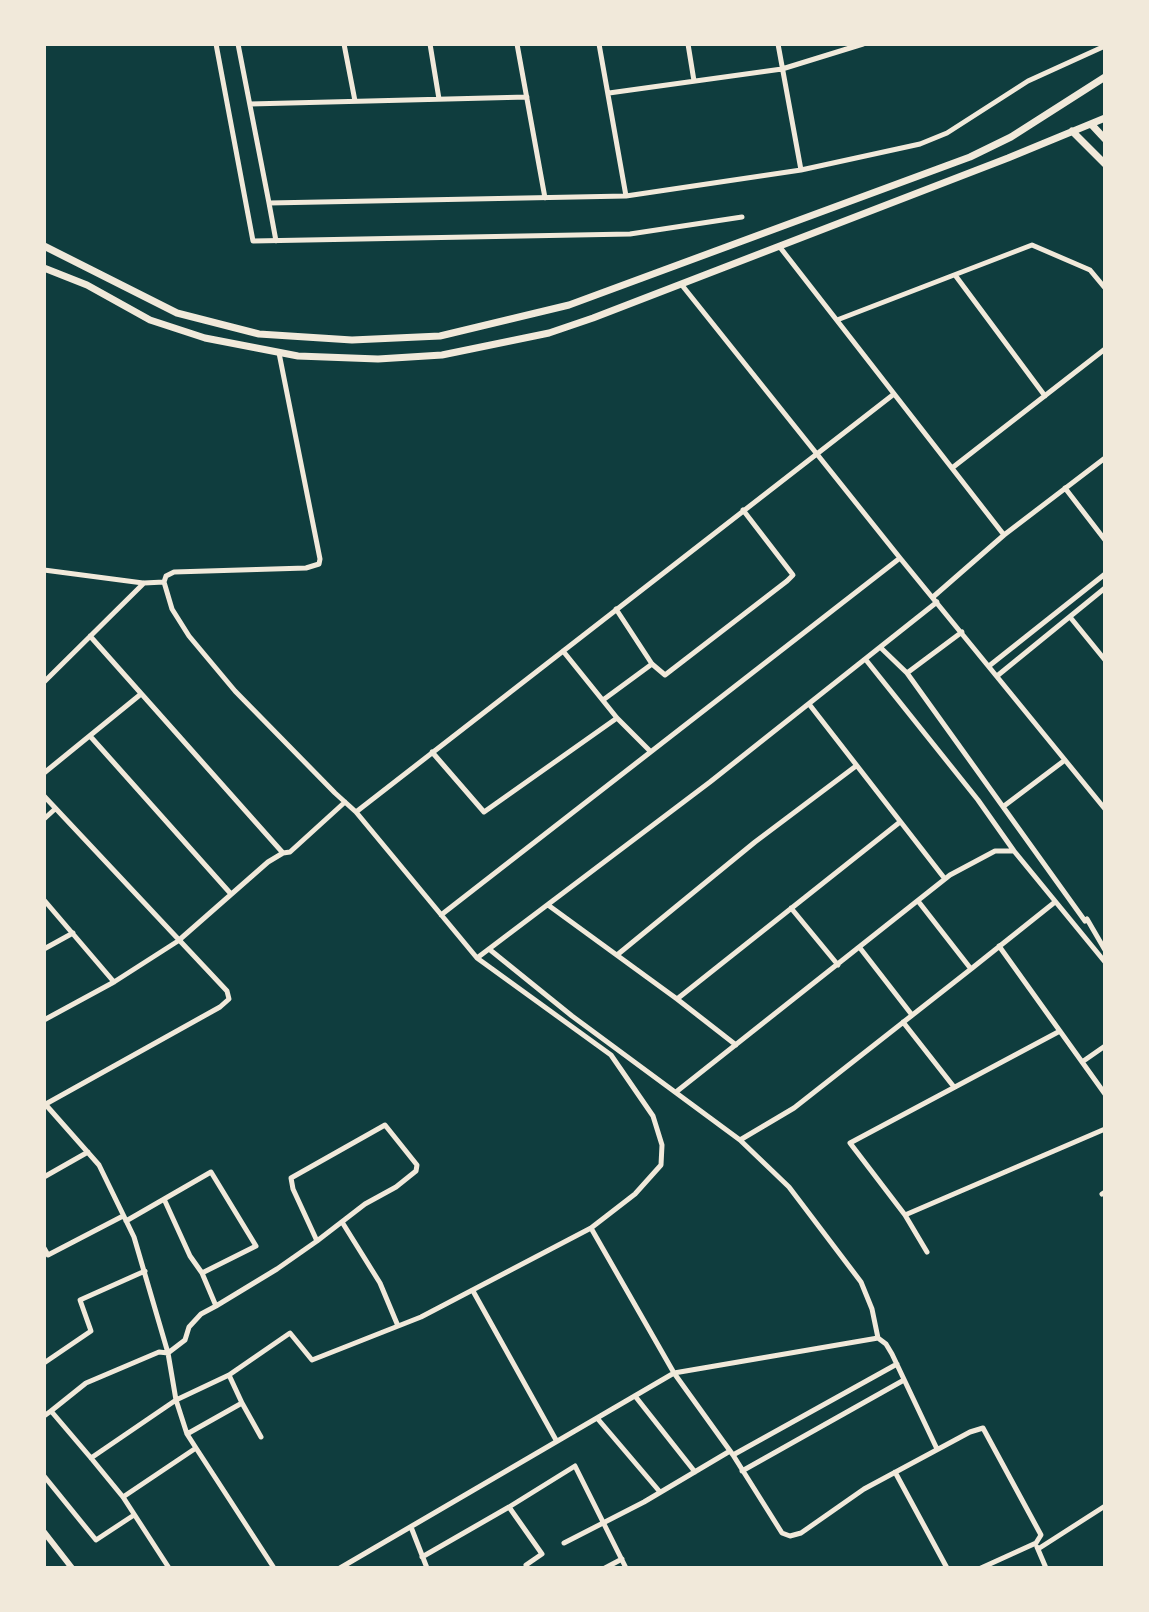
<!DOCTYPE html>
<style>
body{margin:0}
#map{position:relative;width:1149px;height:1612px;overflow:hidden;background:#0f3d3e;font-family:"Nunito Sans",sans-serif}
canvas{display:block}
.frame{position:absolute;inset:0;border:46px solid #f1e9da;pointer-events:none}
</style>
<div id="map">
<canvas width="1149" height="1612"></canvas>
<div class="frame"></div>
</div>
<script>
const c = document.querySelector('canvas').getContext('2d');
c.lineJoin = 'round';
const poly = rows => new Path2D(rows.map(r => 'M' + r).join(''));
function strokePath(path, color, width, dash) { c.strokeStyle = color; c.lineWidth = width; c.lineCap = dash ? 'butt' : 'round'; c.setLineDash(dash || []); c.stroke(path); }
const minor = poly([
 [216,44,253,241,630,234,742,217],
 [238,44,269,203,626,196,801,170,920,144,947,133,1028,81,1105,46],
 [344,44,355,101],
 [430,44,439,99],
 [517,44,545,198],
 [599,44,626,196],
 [688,44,694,81],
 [778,44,801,170],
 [609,93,782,69,863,44],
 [250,104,527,97],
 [269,203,276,241],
 [779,246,1004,535],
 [955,275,1045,396],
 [681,284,900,558,1105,809],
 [837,320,1032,245,1090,270,1105,288],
 [279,353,320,559,319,564,306,568,174,572,166,576,164,582,172,609,189,636,235,691,335,793,356,812,477,958,611,1055,653,1116,662,1145,661,1165,635,1194,591,1228,674,1373,340,1568],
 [952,468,1105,349],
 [1065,488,1105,540],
 [44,570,143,583],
 [933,597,1004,535,1105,458],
 [616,609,652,664,665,675,787,581,793,575,743,510],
 [1070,617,1105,660],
 [90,636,283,853],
 [881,648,907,673,1085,921,1087,919,1105,950],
 [563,651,617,718,650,751],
 [866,660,978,800,1014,851,1105,962],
 [989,666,1105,574],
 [907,673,962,632],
 [997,676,1105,588],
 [44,682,144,583,164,582],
 [603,700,652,664],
 [809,704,945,879],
 [90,736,231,894],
 [432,752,484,812,617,718],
 [44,773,141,694],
 [44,796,227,991,229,999,220,1007,44,1105],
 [1004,806,1065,760],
 [356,812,894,394],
 [44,819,55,809],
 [44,900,114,982],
 [918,901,971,969,1055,902],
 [548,905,677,999],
 [791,908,838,965],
 [441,915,900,558],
 [999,946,1105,1094],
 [860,948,912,1015],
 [44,949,73,933],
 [489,949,572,1016,740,1140,794,1108,971,969],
 [617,955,755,842,856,766],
 [477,958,710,782,937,602],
 [44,1020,114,982,178,941,268,862,283,853,290,852,345,802],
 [903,1022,954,1087],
 [736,1045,677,999,900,822],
 [1082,1062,1105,1046],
 [676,1092,950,875,995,851,1014,851],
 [46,1105,99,1165,134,1237,168,1353,185,1340,189,1327,201,1314,216,1306],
 [740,1140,789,1187,861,1282,872,1309,878,1338],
 [44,1177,88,1152],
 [1102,1194,1105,1192],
 [164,1199,190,1256,202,1273],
 [905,1215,850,1143,1060,1031],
 [126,1221,211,1172,256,1246,202,1273,216,1306,277,1269,317,1241,365,1204,396,1187,416,1171,417,1165,385,1125,291,1178,293,1189,317,1241],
 [342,1222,380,1283,398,1326],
 [44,1248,48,1255,123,1216],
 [927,1252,905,1215,1105,1129],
 [473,1291,556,1440],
 [44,1363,91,1331,80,1300,145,1271],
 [635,1396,695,1472],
 [242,1403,261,1437],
 [51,1411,86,1383,159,1352,168,1353,176,1400,229,1375],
 [44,1416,51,1411,91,1458,123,1497,169,1568],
 [597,1418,660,1492],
 [196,1448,274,1568],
 [937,1449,892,1354,886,1344,878,1338,674,1373,733,1455,782,1533,790,1536,801,1533,864,1489,970,1432,983,1428,1041,1535,1036,1543,981,1568],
 [733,1455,897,1364],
 [91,1458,176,1400,187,1434],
 [742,1471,904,1380],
 [895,1472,947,1568],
 [44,1476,96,1540,134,1515],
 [123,1497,196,1448,187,1434,242,1403,229,1375,290,1333,312,1360,421,1317,591,1228],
 [509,1507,575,1466,626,1568],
 [411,1527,427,1568],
 [564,1543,644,1502,730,1451],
 [1037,1547,1046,1568],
 [1038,1549,1105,1506],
 [422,1557,509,1507,542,1554,526,1565],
 [605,1568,622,1559]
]);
const tertiary = poly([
 [44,1532,72,1568]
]);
const primary = poly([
 [1091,124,1105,139],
 [1072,131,1105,164],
 [44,246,177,313,259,334,352,340,440,336,569,305,970,157,1011,137,1105,77],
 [44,268,87,285,150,320,205,338,298,356,378,359,442,355,549,333,593,318,1008,158,1105,118]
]);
strokePath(minor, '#f1e9da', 5);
strokePath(tertiary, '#f1e9da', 6);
strokePath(primary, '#f1e9da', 7);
</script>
